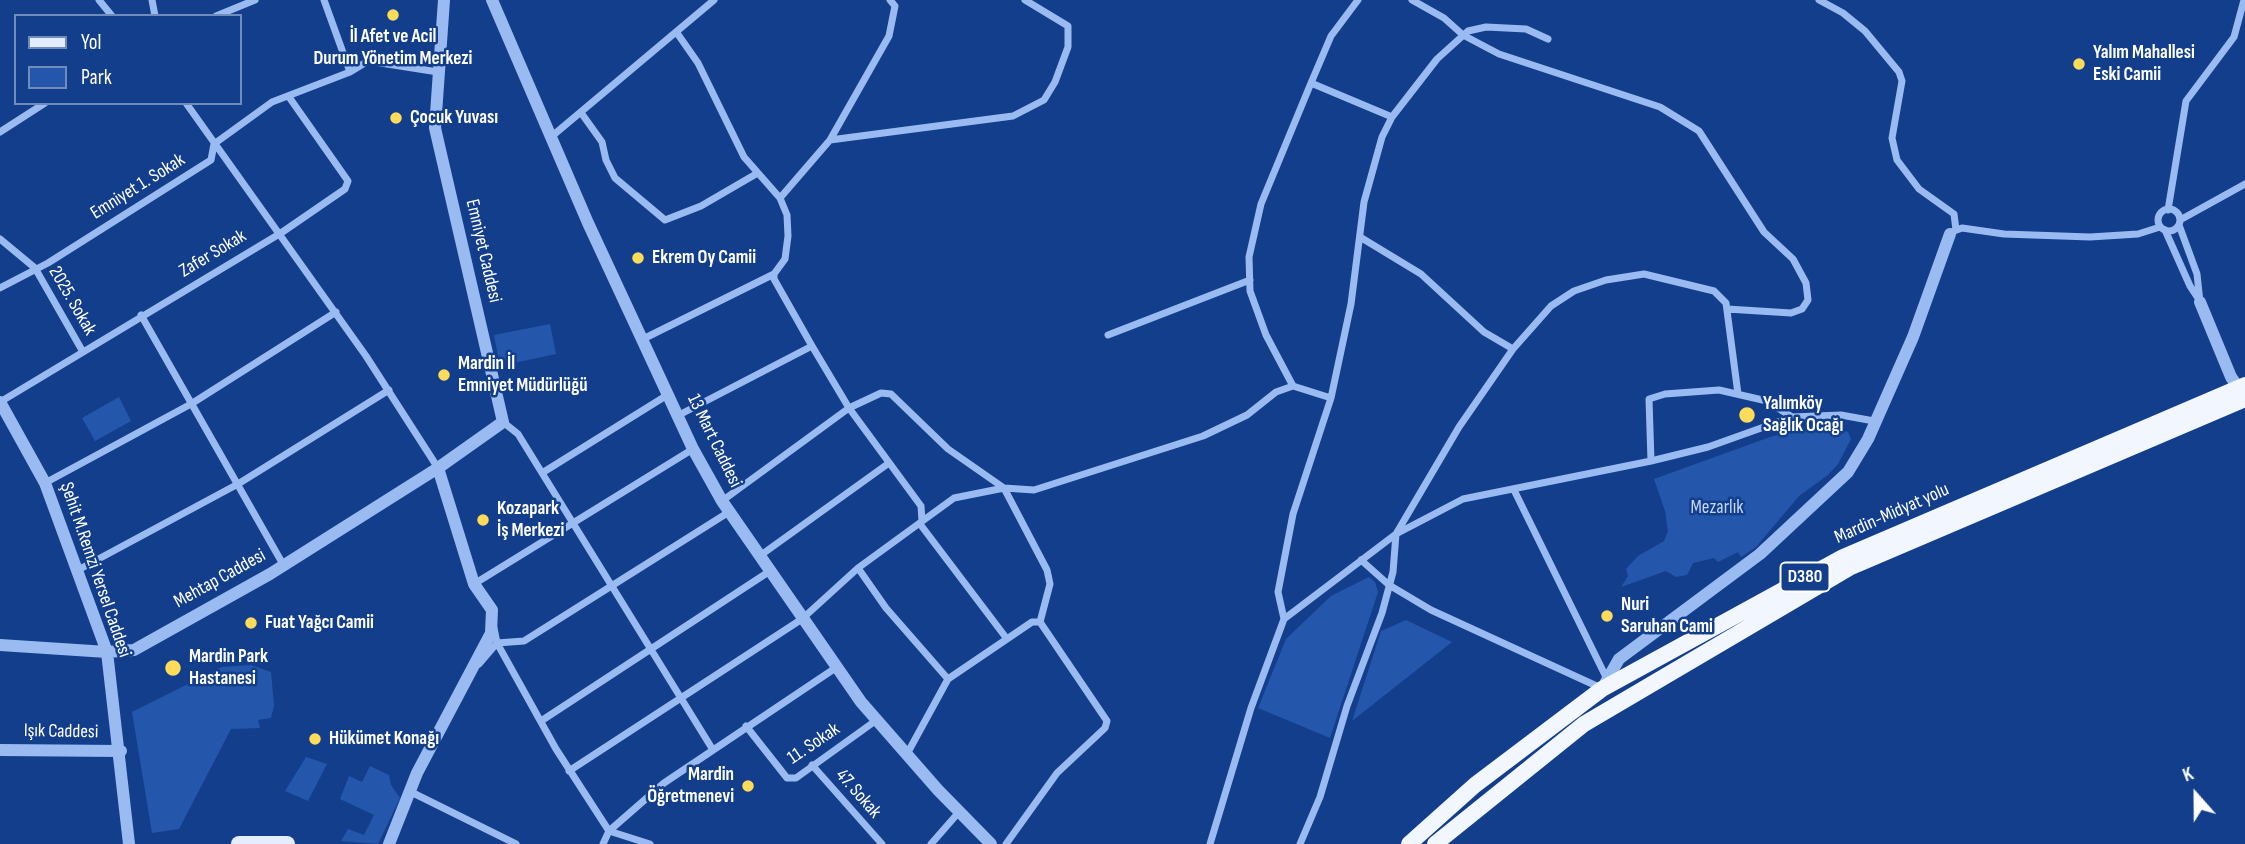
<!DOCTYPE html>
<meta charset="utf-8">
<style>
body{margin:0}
#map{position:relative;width:2245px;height:844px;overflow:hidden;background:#123e8c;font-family:"Sofia Sans Condensed",sans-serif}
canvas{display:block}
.legend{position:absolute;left:14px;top:14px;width:228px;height:91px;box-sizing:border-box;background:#123e8c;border:2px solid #718bba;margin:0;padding:9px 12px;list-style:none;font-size:21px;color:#fff}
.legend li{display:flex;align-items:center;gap:14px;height:35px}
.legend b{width:35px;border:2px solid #718bba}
.north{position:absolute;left:2161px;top:760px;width:70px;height:70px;-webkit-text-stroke:5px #123e8c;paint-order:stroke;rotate:339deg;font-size:19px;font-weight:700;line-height:28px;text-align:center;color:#fff}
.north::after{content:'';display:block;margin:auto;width:24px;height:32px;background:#fff;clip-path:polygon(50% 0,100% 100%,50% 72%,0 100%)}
</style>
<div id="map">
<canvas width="2245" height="844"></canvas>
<ul class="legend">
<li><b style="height:9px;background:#e4ecff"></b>Yol</li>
<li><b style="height:19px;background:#2457ab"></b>Park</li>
</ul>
<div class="north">K</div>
</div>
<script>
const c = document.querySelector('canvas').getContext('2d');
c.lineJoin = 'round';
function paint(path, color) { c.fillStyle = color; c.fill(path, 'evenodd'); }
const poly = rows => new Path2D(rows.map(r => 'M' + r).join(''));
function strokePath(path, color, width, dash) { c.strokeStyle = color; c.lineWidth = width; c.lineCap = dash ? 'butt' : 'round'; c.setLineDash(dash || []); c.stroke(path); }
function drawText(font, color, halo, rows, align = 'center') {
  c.font = font + ' "Sofia Sans Condensed",sans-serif'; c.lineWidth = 5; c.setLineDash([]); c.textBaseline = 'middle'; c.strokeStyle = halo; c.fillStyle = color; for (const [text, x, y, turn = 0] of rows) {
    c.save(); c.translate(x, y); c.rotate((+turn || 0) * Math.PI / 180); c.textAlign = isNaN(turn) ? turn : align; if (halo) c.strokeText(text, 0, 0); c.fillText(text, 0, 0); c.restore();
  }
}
const green = poly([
 [550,324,556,354,500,366,494,335],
 [119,397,131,421,95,441,82,418],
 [1822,424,1848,432,1851,439,1838,464,1828,475,1799,496,1756,547,1741,557,1738,552,1718,562,1714,558,1693,563,1687,575,1676,577,1666,571,1621,587,1628,576,1626,569,1638,556,1664,541,1668,531,1665,511,1654,479,1770,437],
 [1369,577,1375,582,1378,592,1330,738,1258,708,1286,639,1331,596],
 [1406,620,1452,642,1352,721,1381,631],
 [251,665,271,672,274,706,271,718,258,720,260,728,231,729,179,829,152,833,132,712,222,667],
 [306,757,327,764,308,801,285,791],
 [370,766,389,775,391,785,400,798,378,844,341,841,348,829,364,835,374,815,340,799,349,776,362,782]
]);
const minor = poly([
 [99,0,112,16],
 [152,0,155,16],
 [324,0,350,72],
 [1412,0,1444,18,1463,35,1499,54,1660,107,1699,131,1764,232,1793,259,1806,283,1808,300,1802,309,1791,313,1727,309],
 [1819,0,1843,13,1865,31,1899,72,1902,81,1892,138,1897,160,1919,189,1954,214,1956,230],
 [216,16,255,0],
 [677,33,698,63,744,157,780,198,787,215,788,236,785,259,774,274,774,279,812,346],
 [1311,83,1392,117],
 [186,103,366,356,438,468],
 [582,114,602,142,606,160,615,178,665,220,701,206,756,174],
 [0,132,45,103],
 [551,137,714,0],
 [830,140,889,36,895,6,890,0],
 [780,198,830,140,1013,116,1044,100,1055,82,1068,47,1068,26,1025,0],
 '2158 220a11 11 0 1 1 22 0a11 11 0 1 1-22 0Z',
 [2168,210,2186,101,2234,37,2244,0],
 [2180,220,2245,184],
 [2179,225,2197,274,2200,302],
 [2165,230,2190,286,2200,301],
 [1954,231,1962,228,2004,234,2090,237,2138,234,2160,227],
 [1360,237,1421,274,1484,332,1513,349],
 [0,239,35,268,83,352],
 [0,288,48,263,211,160,214,144,272,102,350,72,368,61,438,72],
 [141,315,284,566],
 [1108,335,1250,280],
 [643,339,774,274],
 [1293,386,1266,335,1250,291,1249,257,1261,204,1311,83,1331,36,1358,0],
 [0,402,281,233,345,189,348,181,289,97],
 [679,415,812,346,849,408,921,506,922,521],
 [503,422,518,434,713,750],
 [1651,461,1649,399,1665,394,1719,390,1767,401,1792,417],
 [542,473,669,394],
 [45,483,191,404,336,312],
 [1514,490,1606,677],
 [722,501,849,408,881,393,891,394,948,449,1004,488,1047,570,1050,584,1040,622],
 [920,524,1007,639],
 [761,555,889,463],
 [1361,560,1389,585,1431,610,1601,688],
 [858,568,886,608,948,679],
 [78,570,238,484,389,390],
 [474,584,693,449],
 [1284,619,1278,592,1293,514,1331,398,1351,304,1364,202,1382,137,1392,117,1437,59,1468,31,1486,27,1526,29,1548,39],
 [494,628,497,643,556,749,609,831,603,844],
 [479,664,497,643,524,641,729,512],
 [541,721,770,571],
 [746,726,787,778,796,778,878,719],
 [907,754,948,679,1032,622,1040,622,1107,721,1105,728,1057,773,1006,844],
 [812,765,882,844],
 [569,771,802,619,858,568,954,498,1004,488,1034,490,1203,436,1247,415,1276,392,1293,386,1331,398],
 [411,792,516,844],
 [650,844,609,831,664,783,837,667],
 [931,844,959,812],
 [1210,844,1251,708,1284,619,1396,534,1463,499,1651,461,1708,447,1792,417,1841,415,1874,421],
 [1300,844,1320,797,1347,706,1382,613,1393,572,1396,534,1459,427,1513,349,1551,306,1574,291,1606,280,1644,274,1714,291,1726,303,1738,394]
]);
const tertiary = poly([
 [492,0,588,223,693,449,722,501,861,702,938,790,991,844],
 [2200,302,2231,377,2242,393],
 [0,402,45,483,107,652,129,844],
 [0,645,107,652,134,650,270,574,438,468],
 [1602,689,1619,659,1760,554,1848,472,1868,439,1913,337,1950,234],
 [0,750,121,751],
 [389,844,417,773,491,633,492,610,474,584,438,468,503,422,435,128,444,0]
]);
const primary = poly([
 [239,844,287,844]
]);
const trunk = poly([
 [1409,844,1475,785,1602,689,1843,557,2245,385],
 [1435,844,1584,724,1849,568,2245,399]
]);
const markers = [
 [393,15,7,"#ffdb5a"],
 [2079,64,7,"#ffdb5a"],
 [396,118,7,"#ffdb5a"],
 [638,258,7,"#ffdb5a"],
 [444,375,7,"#ffdb5a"],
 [1747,415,9,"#ffdb5a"],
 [483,520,7,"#ffdb5a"],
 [1607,616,7,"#ffdb5a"],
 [251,623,7,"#ffdb5a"],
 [173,668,9,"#ffdb5a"],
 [315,739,7,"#ffdb5a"],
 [748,786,7,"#ffdb5a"]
];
const shields = [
 [1805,577,49]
];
const shieldNames = [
 ["D380",1805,577]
];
const poiNames = [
 ["İl Afet ve Acil",393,37,"center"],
 ["Durum Yönetim Merkezi",393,59,"center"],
 ["Yalım Mahallesi",2093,53],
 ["Eski Camii",2093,75],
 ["Çocuk Yuvası",410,118],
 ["Ekrem Oy Camii",652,258],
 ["Mardin İl",458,364],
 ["Emniyet Müdürlüğü",458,386],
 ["Yalımköy",1763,404],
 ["Sağlık Ocağı",1763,426],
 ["Kozapark",497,509],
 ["İş Merkezi",497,531],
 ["Nuri",1621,605],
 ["Saruhan Cami",1621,627],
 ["Fuat Yağcı Camii",265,623],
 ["Mardin Park",189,657],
 ["Hastanesi",189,679],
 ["Hükümet Konağı",329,739],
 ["Mardin",734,775,"right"],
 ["Öğretmenevi",734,797,"right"]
];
const streetNames = [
 ["Emniyet 1. Sokak",138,187,-32],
 ["Emniyet Caddesi",483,251,77],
 ["Zafer Sokak",213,254,-31],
 ["2025. Sokak",72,301,60],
 ["13 Mart Caddesi",714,441,64],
 ["Mardin-Midyat yolu",1892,514,-24],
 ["Şehit M.Remzi Yersel Caddesi",95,570,71],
 ["Mehtap Caddesi",220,579,-29],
 ["Işık Caddesi",61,732,1],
 ["11. Sokak",814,744,-34],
 ["47. Sokak",858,794,49]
];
const parkNames = [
 ["Mezarlık",1717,508]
];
paint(green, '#2457ab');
strokePath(minor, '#9abbf1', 7);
strokePath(tertiary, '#9abbf1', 12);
strokePath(primary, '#e4ecff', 16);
strokePath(trunk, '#f2f6ff', 16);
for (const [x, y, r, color] of markers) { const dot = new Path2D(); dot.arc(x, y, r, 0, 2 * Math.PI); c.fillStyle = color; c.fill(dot); strokePath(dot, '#123e8c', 2.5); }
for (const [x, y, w] of shields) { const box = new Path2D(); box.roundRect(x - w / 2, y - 14.5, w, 29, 5); c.fillStyle = '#123e8c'; c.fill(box); strokePath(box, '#fff', 2); }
drawText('bold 18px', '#fff', null, shieldNames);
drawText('bold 19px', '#fff', '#123e8c', poiNames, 'left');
drawText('19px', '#fff', '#123e8c', streetNames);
drawText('19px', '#c1d7fc', '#123e8c', parkNames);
</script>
